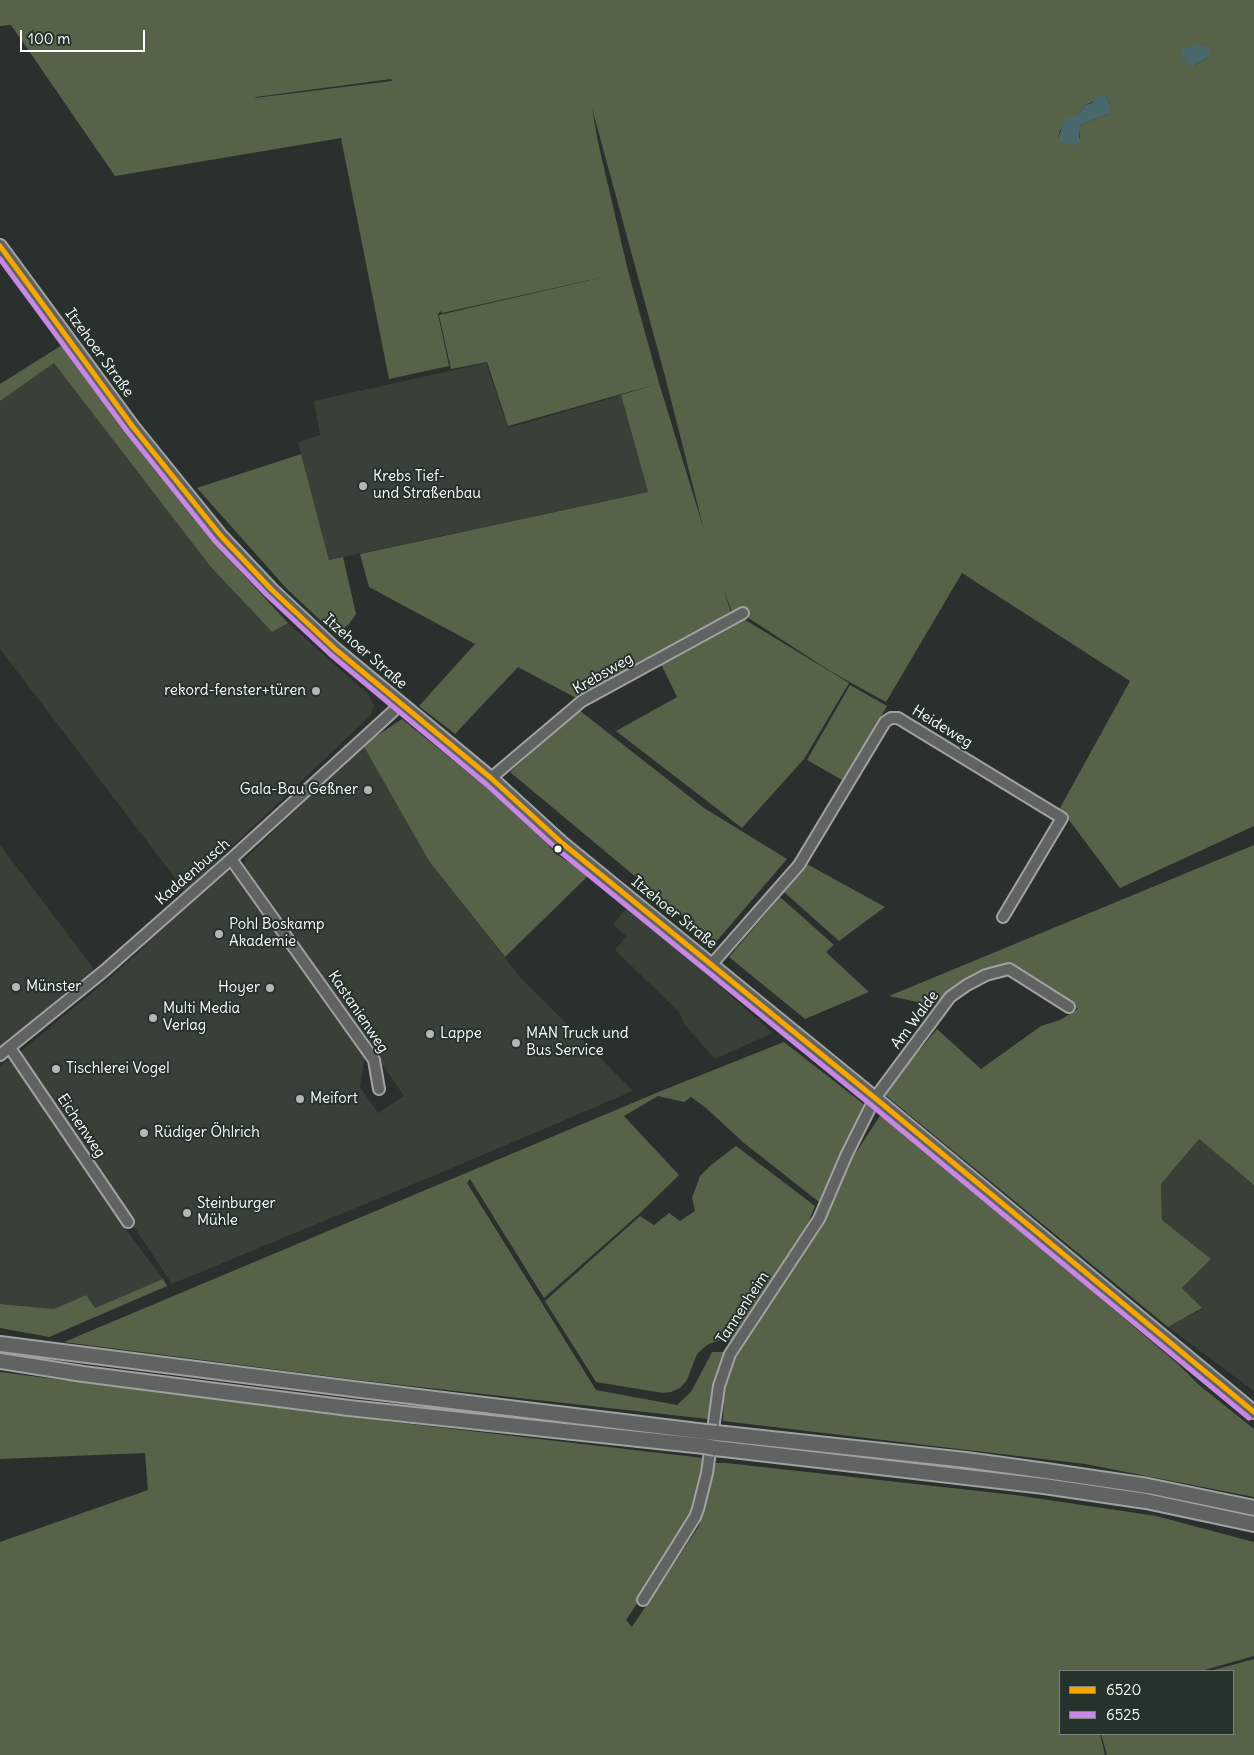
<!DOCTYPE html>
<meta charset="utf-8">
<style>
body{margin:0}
#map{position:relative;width:1254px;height:1755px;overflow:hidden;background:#29302d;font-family:Delius,sans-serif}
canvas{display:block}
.legend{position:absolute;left:1059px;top:1670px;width:175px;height:65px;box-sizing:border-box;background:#26332d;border:1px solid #7d8581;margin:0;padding:6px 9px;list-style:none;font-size:15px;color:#fff}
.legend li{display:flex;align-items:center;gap:10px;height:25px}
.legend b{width:25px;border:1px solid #7d8581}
.scale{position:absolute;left:20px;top:30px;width:125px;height:22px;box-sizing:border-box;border:2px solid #fff;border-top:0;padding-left:6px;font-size:15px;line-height:18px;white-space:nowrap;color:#fff;-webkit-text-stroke:4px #26332d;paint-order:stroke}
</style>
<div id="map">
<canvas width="1254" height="1755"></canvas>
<ul class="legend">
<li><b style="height:6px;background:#f7a600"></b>6520</li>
<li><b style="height:6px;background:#c787e3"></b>6525</li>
</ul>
<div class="scale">100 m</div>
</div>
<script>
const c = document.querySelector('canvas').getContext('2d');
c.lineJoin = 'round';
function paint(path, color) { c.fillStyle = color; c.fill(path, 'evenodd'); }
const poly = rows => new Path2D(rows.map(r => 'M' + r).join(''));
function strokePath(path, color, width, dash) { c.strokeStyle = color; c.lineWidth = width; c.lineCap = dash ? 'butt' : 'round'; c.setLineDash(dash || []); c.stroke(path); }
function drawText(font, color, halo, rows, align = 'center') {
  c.font = font + ' Delius,sans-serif'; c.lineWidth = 4; c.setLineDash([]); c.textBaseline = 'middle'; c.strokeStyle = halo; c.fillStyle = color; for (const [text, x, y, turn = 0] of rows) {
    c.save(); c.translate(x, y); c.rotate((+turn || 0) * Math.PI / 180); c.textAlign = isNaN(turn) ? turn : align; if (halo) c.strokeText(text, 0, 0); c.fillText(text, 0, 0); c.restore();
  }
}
const built = poly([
 [54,363,210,566,272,632,288,623,368,694,374,706,371,715,185,891,0,649,0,401],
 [486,363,508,428,621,395,648,492,329,560,298,442,320,435,314,401],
 [363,745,429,861,520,977,633,1091,452,1168,172,1284,19,1053,118,971,224,872,229,872,237,874,365,1054,360,1087,378,1113,404,1096,244,865,246,858],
 [0,845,94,969,0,1047],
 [629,906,773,1033,715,1059,684,1024,679,1012,615,950,626,936,613,924],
 [11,1058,124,1227,163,1279,95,1308,86,1295,54,1309,0,1304,0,1066],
 [1199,1139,1254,1185,1254,1391,1168,1327,1202,1309,1182,1288,1211,1259,1162,1220,1161,1184]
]);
const green = poly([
 [0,0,1254,0,1254,826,1120,888,1060,808,1130,681,962,573,886,702,830,671,747,617,732,612,723,588,731,612,576,698,518,667,455,734,419,706,475,644,369,587,360,554,648,492,621,395,657,384,508,426,487,362,451,369,439,315,617,274,442,313,441,311,438,314,449,366,389,379,341,138,115,176,11,25,0,26],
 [1202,45,1210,56,1194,66],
 [391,79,392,81,255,98,256,97],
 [1106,96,1110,105,1110,114,1084,123,1080,126,1080,138,1058,139,1060,130,1077,116,1085,105],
 [592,108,666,380,704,530,659,383,628,271,598,142],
 [62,345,213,542,288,623,272,632,210,566,54,363,0,401,0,384],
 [301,454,329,560,343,557,356,614,349,624,336,635,286,588,197,488],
 [742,618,849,683,804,759,742,828,616,731,677,697,661,664],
 [850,685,887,706,844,781,807,760],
 [579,710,704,808,787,859,715,943,510,772],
 [402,719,529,822,556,854,589,875,505,957,429,861,363,745],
 [1254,845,1254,1185,1199,1139,1161,1184,1162,1220,1211,1259,1182,1288,1202,1308,1168,1327,884,1094,937,1029,981,1069,1041,1026,1060,1020,1078,1009,1008,964,962,982,932,1005,889,996],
 [805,863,885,907,839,941,783,891],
 [780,897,834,945,826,952,869,992,805,1019,729,957],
 [784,1042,866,1106,849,1137,819,1202,744,1143,706,1108,691,1097,684,1102,658,1096,624,1116,679,1175,638,1215,544,1298,470,1179,467,1183,596,1390,677,1405,691,1392,712,1352,724,1352,708,1419,357,1380,64,1342,661,1091],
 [882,1113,1179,1365,1199,1385,1254,1429,1254,1497,1085,1464,723,1421,724,1386,741,1346,820,1230,851,1160],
 [736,1146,815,1206,804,1234,732,1340,717,1341,707,1345,697,1354,687,1380,680,1388,671,1392,663,1393,596,1382,545,1301,640,1216,654,1225,669,1213,680,1221,695,1211,692,1198,700,1176,711,1165],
 [163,1279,167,1286,49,1337,0,1328,0,1304,54,1309,86,1295,95,1308],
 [0,1372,350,1417,703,1458,695,1508,642,1596,626,1620,632,1627,699,1526,711,1480,714,1463,726,1463,1015,1495,1156,1516,1254,1542,1254,1656,1201,1671,1060,1671,1060,1734,1100,1734,1105,1755,0,1755,0,1542,148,1490,145,1453,0,1459],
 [1254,1659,1254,1755,1107,1755,1101,1734,1233,1734,1233,1671,1210,1671]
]);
const water = poly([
 [1196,45,1205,46,1210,52,1210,56,1194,66,1189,65,1181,54,1182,49],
 [1101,95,1106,96,1110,105,1110,114,1084,123,1080,126,1079,143,1074,146,1062,143,1058,139,1064,121,1068,117,1077,116,1085,105,1092,103,1097,96]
]);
const minor = poly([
 [491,778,582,701,743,613],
 [231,859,374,1060,379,1089],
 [712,964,799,865,885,722,891,718,898,718,1062,818,1003,917],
 [10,1048,128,1222],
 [0,1055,104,971,231,859,400,705],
 [643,1600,695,1517,698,1509,707,1473,719,1386,730,1354,819,1219,846,1156,875,1098,950,997,967,985,986,975,1009,969,1069,1007]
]);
const major = poly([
 [0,246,133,427,221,536,272,590,335,649,491,778,562,843,875,1098,1254,1412]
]);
const highway = poly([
 [0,1344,353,1389,706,1432],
 [0,1361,83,1374,349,1408,704,1446],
 [716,1433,966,1460,1046,1471,1148,1486,1254,1508],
 [715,1448,1044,1486,1146,1501,1254,1524]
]);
const highwayBridge = poly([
 [706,1432,716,1433],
 [704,1446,715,1448]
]);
const bus1 = poly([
 [0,246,133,427,221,536,272,590,335,649,491,778,562,843,875,1098,1254,1412]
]);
const bus2 = poly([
 [0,259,127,431,215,541,267,595,330,654,486,784,557,849,870,1104,1249,1418]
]);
const markers = [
 [363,486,5,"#b4b7b6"],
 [316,691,5,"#b4b7b6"],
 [368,790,5,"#b4b7b6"],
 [558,849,4.5,"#fff"],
 [219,934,5,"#b4b7b6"],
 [16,987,5,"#b4b7b6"],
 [270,988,5,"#b4b7b6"],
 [153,1018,5,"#b4b7b6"],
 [430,1034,5,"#b4b7b6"],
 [516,1043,5,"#b4b7b6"],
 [56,1069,5,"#b4b7b6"],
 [300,1099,5,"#b4b7b6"],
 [144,1133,5,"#b4b7b6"],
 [187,1213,5,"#b4b7b6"]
];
const streetNames = [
 ["Itzehoer Straße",99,353,54],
 ["Itzehoer Straße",365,652,41],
 ["Krebsweg",603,674,-30],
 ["Heideweg",942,727,31],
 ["Kaddenbusch",193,872,-41],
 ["Itzehoer Straße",674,913,39],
 ["Kastanienweg",358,1012,56],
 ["Am Walde",915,1020,-53],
 ["Eichenweg",81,1126,56],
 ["Tannenheim",743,1308,-57]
];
const poiNames = [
 ["Krebs Tief-",373,477],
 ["und Straßenbau",373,494],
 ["rekord-fenster+türen",306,691,"right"],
 ["Gala-Bau Geßner",358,790,"right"],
 ["Pohl Boskamp",229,925],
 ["Akademie",229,942],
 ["Münster",26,987],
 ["Hoyer",260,988,"right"],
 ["Multi Media",163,1009],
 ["Verlag",163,1026],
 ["Lappe",440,1034],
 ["MAN Truck und",526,1034],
 ["Bus Service",526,1051],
 ["Tischlerei Vogel",66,1069],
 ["Meifort",310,1099],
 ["Rüdiger Öhlrich",154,1133],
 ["Steinburger",197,1204],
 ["Mühle",197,1221]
];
paint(built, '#394038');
paint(green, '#576349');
paint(water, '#48686c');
strokePath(minor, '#9fa2a0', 14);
strokePath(major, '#9fa2a0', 16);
strokePath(highway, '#9fa2a0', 18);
strokePath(minor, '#5f6362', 10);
strokePath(major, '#5f6362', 12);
strokePath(highway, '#5f6362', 14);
strokePath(highwayBridge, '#9fa2a0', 18, []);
strokePath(highwayBridge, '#5f6362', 14);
strokePath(bus1, '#f7a600', 5);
strokePath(bus2, '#c787e3', 5);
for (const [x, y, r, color] of markers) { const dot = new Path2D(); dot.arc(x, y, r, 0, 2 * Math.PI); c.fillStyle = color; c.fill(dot); strokePath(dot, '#26332d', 2); }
drawText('15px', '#fff', '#26332d', streetNames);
drawText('15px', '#fff', '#26332d', poiNames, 'left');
</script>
